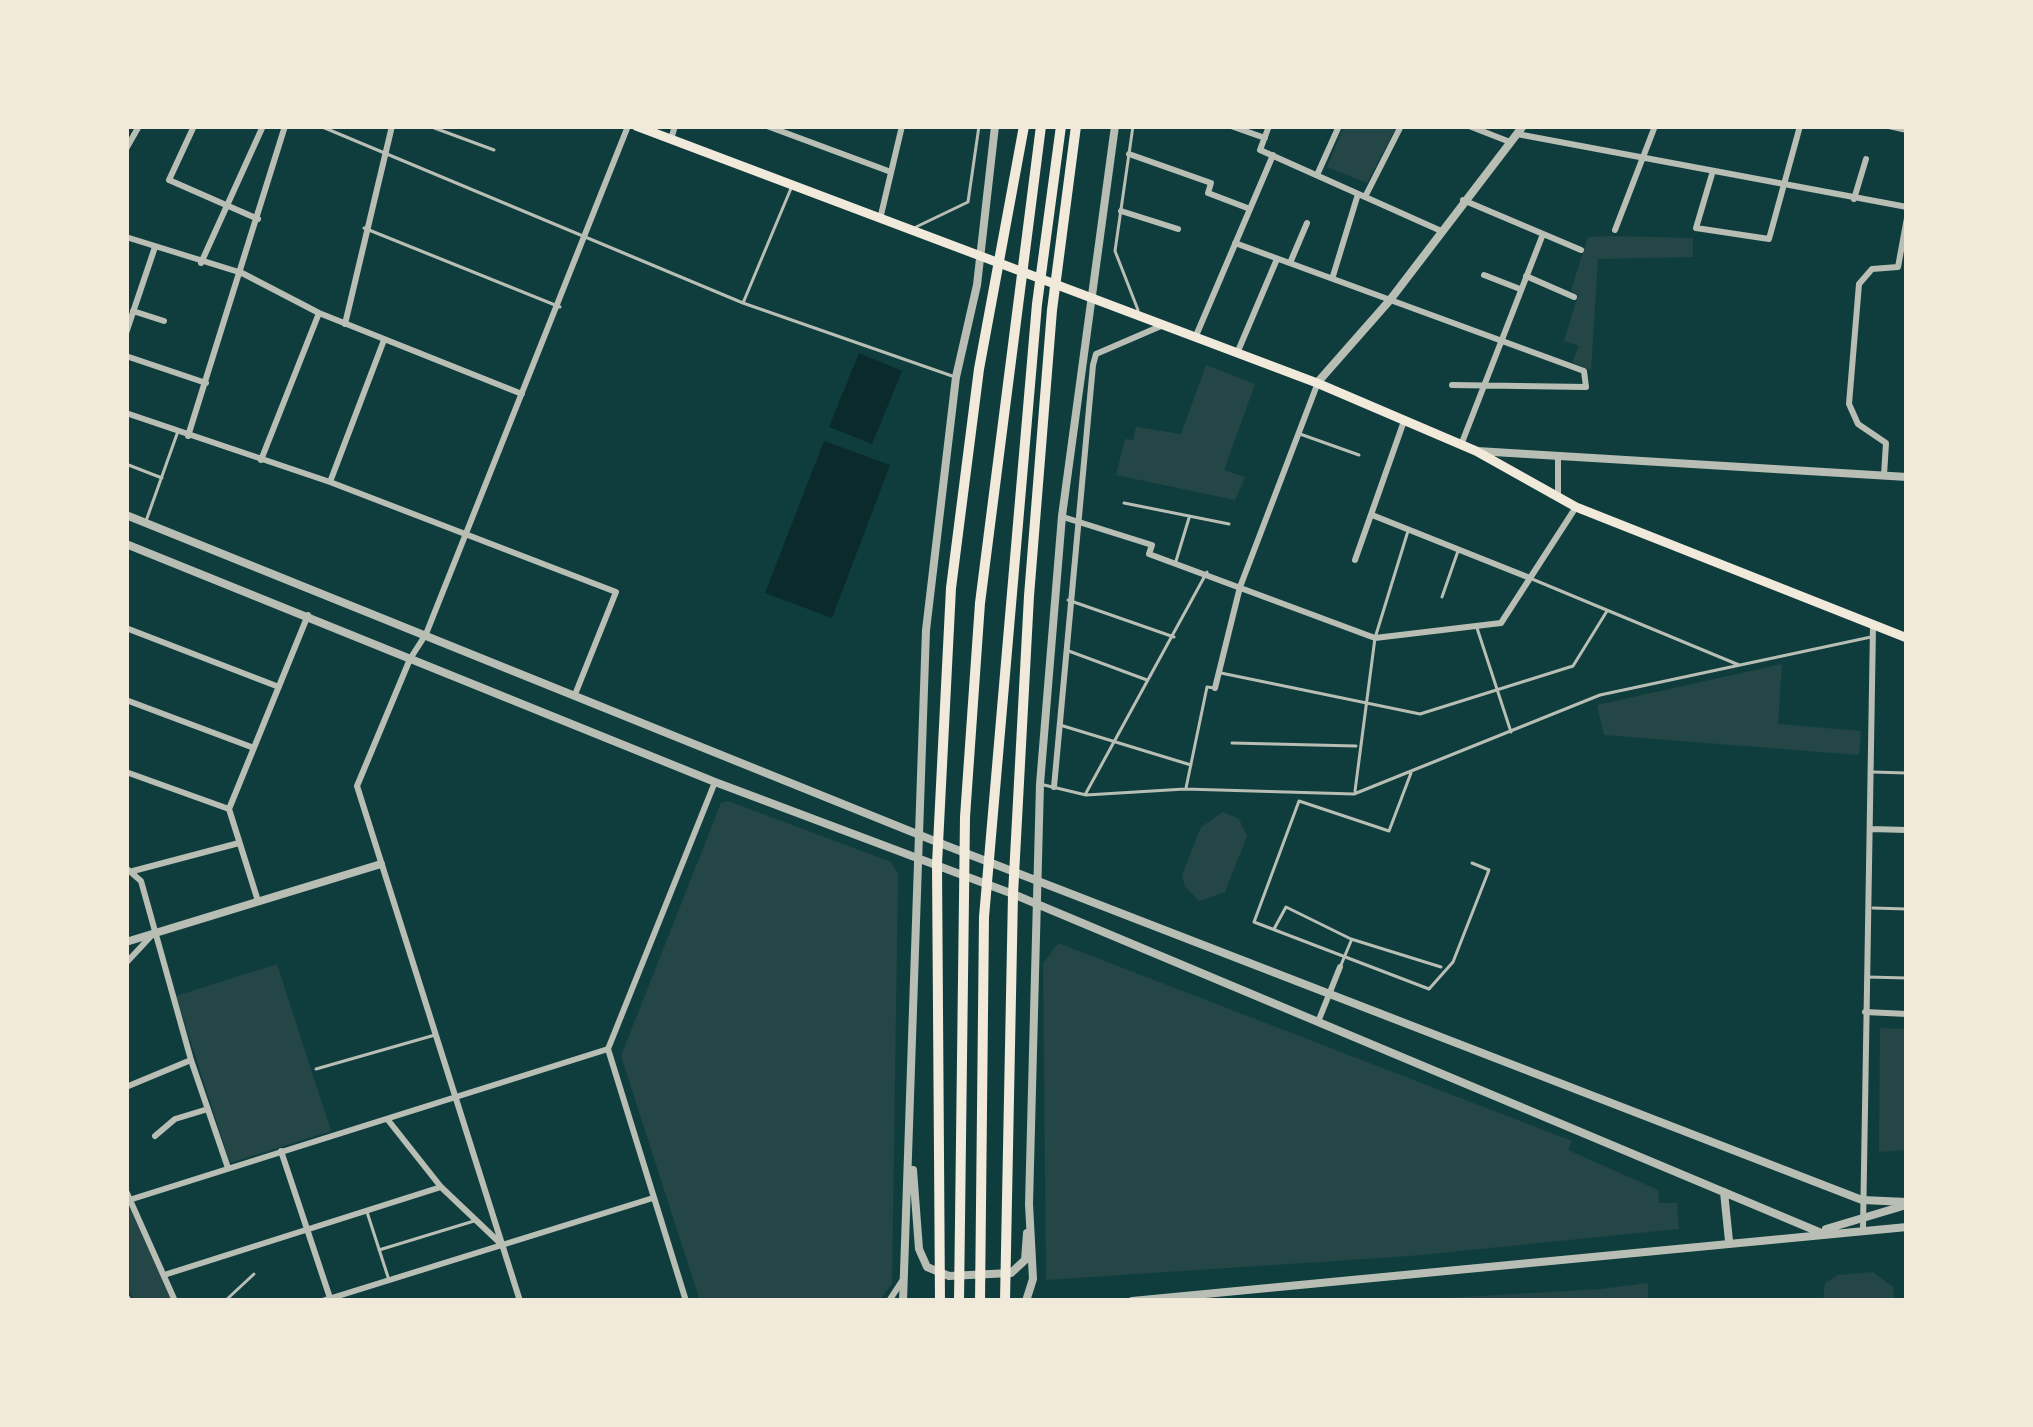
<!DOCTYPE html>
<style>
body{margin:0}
#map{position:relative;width:2033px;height:1427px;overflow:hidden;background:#0f3d3e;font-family:Figtree,sans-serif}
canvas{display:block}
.frame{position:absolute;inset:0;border:129px solid #f1e9da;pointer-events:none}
</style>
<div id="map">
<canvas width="2033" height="1427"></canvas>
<div class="frame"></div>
</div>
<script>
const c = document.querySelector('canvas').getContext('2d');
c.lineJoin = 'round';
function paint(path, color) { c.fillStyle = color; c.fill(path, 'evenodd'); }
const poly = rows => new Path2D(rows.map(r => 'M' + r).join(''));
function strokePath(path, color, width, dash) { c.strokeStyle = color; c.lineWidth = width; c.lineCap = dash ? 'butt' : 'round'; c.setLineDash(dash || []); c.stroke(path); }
const green = poly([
 [1344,126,1397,126,1367,183,1327,167],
 [1611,236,1693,238,1693,257,1598,259,1591,370,1572,362,1579,346,1564,341,1578,295,1571,290,1588,237],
 [1206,365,1255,384,1224,470,1245,477,1235,500,1116,475,1125,439,1133,440,1136,427,1181,434],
 [1782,664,1778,724,1861,731,1859,755,1604,735,1597,705],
 [728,801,891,862,898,874,892,1284,879,1301,700,1301,621,1056,721,803],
 [1223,812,1239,819,1247,836,1225,892,1199,901,1185,887,1182,875,1201,827],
 [1058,943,1572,1141,1568,1150,1658,1190,1659,1203,1677,1203,1679,1229,1410,1256,1046,1280,1043,964],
 [277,964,331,1131,230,1163,176,996],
 [1880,1028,1907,1029,1907,1150,1879,1152],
 [126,1199,172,1301,134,1301,126,1284],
 [1873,1272,1893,1287,1895,1301,1823,1301,1825,1283,1838,1275],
 [1648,1283,1648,1301,1393,1301,1601,1289]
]);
const water = poly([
 [859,353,902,371,872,444,829,427],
 [824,441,890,465,832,618,765,593]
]);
const service = poly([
 [320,126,743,303,955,377],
 [429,126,494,150],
 [1133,126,1115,251,1138,310],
 [916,227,968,202,979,126],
 [364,228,560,307],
 [743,303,792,186],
 [1300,434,1359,455],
 [126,464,162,478],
 [1124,503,1229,524],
 [146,521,177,434],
 [1176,561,1189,518],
 [1532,579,1739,665],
 [1442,597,1458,551],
 [1068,600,1174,637],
 [1477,628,1511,732],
 [1066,650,1147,680],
 [1221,673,1420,714,1573,666,1607,611],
 [1060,725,1191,765],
 [1232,743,1356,746],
 [1872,772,1907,773],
 [1411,773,1389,831,1299,801,1254,922,1429,989,1453,962,1489,870,1472,863],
 [1044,785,1086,795,1185,789,1354,794,1600,695,1871,637],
 [1186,788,1207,687,1215,688],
 [1355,791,1375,638,1408,531],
 [1086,793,1207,572],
 [1873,908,1907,909],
 [1274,929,1286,907,1351,939,1441,967],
 [1341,965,1351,941],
 [1867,977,1907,978],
 [316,1069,435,1035],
 [367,1212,388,1277],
 [379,1250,474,1221],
 [225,1301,254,1274]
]);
const minor = poly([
 [194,126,169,180,258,219],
 [767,126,891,172],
 [1231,126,1265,138],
 [1269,126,1260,150,1439,230],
 [1469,126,1510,142],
 [1889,126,1907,130],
 [1517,134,1907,207],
 [671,139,675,126],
 [126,149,139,126],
 [1129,154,1211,183,1208,193,1250,209],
 [1712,174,1696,228,1769,239,1800,126],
 [1317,175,1339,126],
 [1365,197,1401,126],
 [1854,199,1866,159],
 [1463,200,1581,250],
 [1121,211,1178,229],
 [881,215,902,126],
 [1615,230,1655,126],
 [126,237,242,273,319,313,522,394],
 [1235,243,1584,371,1586,387,1452,385],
 [201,263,263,126],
 [1290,263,1307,223],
 [1484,275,1520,289],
 [1333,276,1358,194],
 [1526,276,1574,297],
 [133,311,164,321],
 [345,324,392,126],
 [126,333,155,247],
 [1195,338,1273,155],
 [1238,351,1277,259],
 [126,356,206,383],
 [126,413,330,482,616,592,576,692],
 [188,436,285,126],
 [1461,445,1543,234],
 [261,460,319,313],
 [1884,475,1886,443,1858,424,1849,404,1859,284,1872,269,1898,267,1907,218],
 [330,482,384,340],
 [1558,495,1558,456],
 [1372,515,1530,578],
 [1063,517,1152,545,1149,554,1375,638,1501,623,1576,507],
 [1355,560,1404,421],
 [126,628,279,687],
 [1215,688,1240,587,1317,385],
 [126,700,254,748],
 [126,772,229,809],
 [1054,787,1093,365,1096,354,1161,326],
 [1870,829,1907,830],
 [126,868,141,881,191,1060,228,1168],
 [133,871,239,843],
 [258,901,229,809,308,615],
 [126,963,152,935],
 [1865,1012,1907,1014],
 [1318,1022,1340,967],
 [126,1087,191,1060],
 [388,1120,441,1187,500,1243],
 [155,1136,175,1119,208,1109],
 [281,1151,330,1298],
 [126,1191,175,1301],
 [126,1201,608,1049],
 [1863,1228,1873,626],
 [164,1275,441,1187],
 [126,1296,129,1301],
 [322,1301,653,1198],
 [520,1301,357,786,410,659,426,634,628,126],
 [686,1301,608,1049,715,782],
 [889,1301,902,1281]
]);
const tertiary = poly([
 [1317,383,1390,300,1523,126],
 [1477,451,1907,477],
 [126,515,937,842,1862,1200,1907,1202],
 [126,544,715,782,1013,894,1819,1232],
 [126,942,381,864],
 [913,1170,919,1249,927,1267,949,1276,1011,1273,1025,1260,1027,1233],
 [1724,1192,1729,1241],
 [1826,1229,1903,1206],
 [903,1301,926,630,956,377,977,285,995,126],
 [1026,1301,1033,1279,1029,1204,1040,784,1062,516,1115,126],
 [1132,1301,1907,1227]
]);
const primary = poly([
 [636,126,1317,383,1476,451,1576,507,1907,638]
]);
const motorway = poly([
 [940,1301,937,864,951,588,979,369,1024,126],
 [959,1301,965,817,980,603,1041,126],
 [980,1301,984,917,1037,304,1061,126],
 [1005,1301,1013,894,1029,596,1052,310,1076,126]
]);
paint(green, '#244646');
paint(water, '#0a2a2b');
strokePath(service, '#b8beb3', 3);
strokePath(minor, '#b8beb3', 6);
strokePath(tertiary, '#b8beb3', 8);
strokePath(primary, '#f1e9da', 9);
strokePath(motorway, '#f1e9da', 10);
</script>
